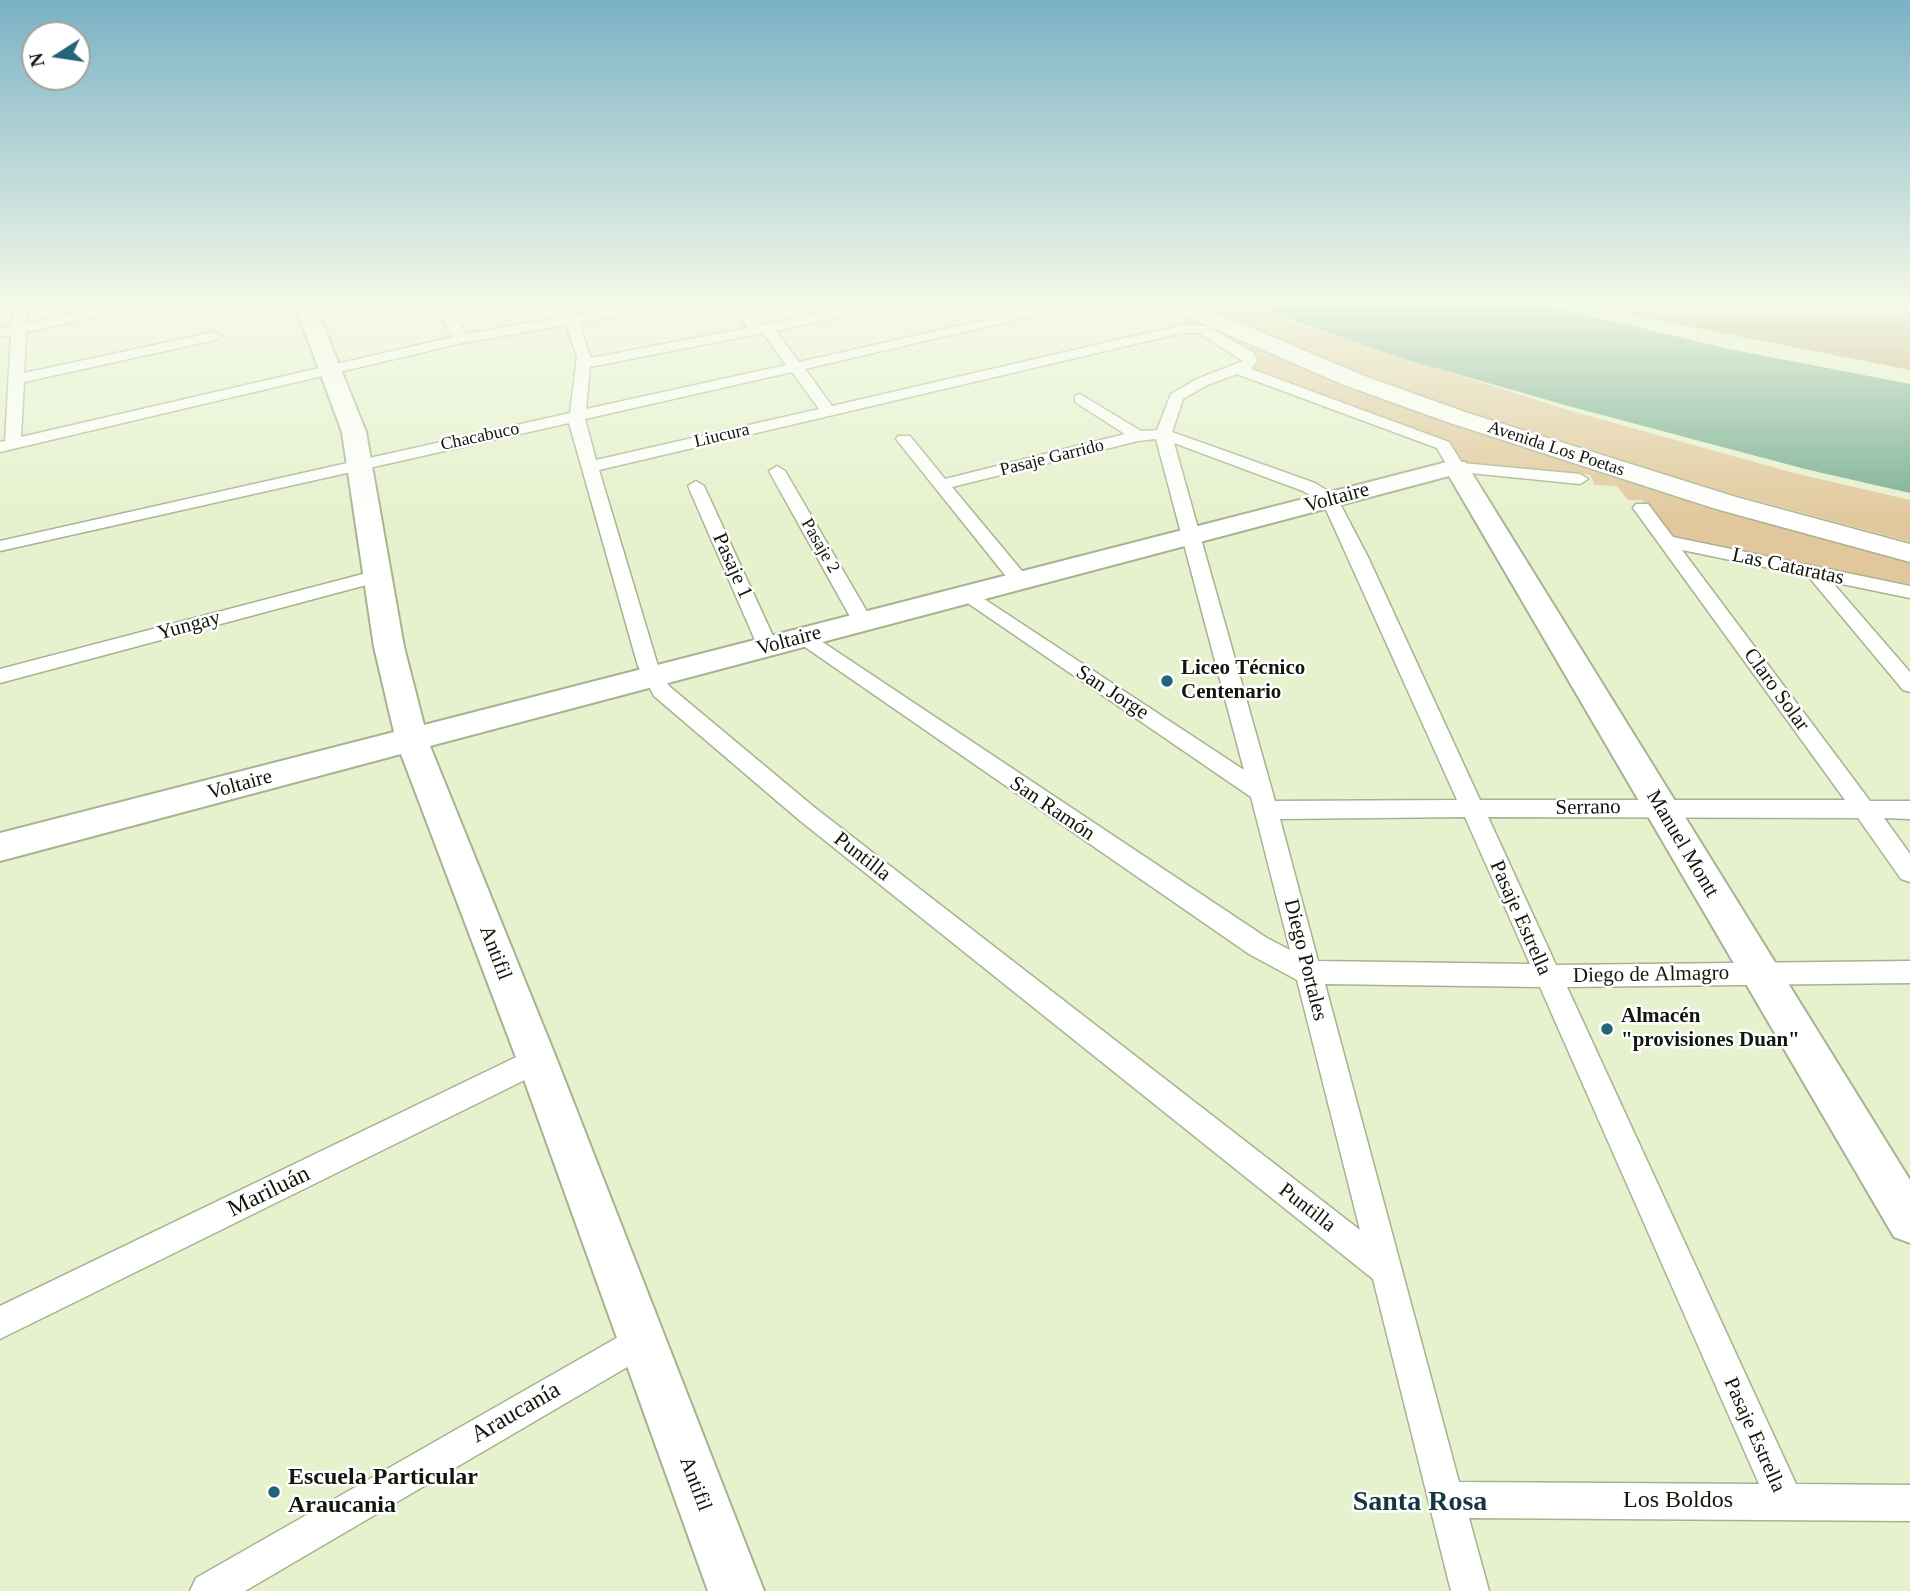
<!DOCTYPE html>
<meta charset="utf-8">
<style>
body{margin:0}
#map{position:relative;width:1910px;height:1591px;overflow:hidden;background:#e6f1cd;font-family:"Times New Roman",serif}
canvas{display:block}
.north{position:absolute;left:21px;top:21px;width:70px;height:70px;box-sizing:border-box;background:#fff;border:2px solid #a1a29d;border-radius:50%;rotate:258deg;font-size:19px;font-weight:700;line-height:28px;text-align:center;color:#13160a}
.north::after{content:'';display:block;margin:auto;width:24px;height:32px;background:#226478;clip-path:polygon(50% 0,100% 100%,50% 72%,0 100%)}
</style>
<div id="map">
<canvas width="1910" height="1591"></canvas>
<div class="north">N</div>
</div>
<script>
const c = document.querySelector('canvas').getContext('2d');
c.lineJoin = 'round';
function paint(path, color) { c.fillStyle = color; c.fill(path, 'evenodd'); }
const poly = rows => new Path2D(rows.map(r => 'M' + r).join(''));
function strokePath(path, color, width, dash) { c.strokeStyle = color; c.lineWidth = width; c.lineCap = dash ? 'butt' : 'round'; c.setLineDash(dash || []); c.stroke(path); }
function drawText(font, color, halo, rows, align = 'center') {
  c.font = font + ' "Times New Roman",serif'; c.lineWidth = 5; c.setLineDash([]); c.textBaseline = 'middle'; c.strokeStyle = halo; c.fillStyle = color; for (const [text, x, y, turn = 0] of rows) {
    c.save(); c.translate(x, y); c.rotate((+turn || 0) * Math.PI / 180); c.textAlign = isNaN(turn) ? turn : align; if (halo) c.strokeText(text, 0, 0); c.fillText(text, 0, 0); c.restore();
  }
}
const green = poly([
 [1147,302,1172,306,1447,422,1714,508,1910,563,1910,588,1667,535,1642,500,1628,500,1617,486,1595,485,1590,475,1470,463,1240,367,1252,361,1192,331,1174,308],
 [1195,302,1229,302,1571,411,1794,473,1910,500,1910,542,1580,453,1350,369]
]);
const forest = poly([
 [1565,302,1897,302,1910,306,1910,370]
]);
const water = poly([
 [1240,302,1532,302,1729,349,1910,384,1910,493,1805,469,1572,407,1401,358]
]);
const street = poly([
 [13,302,27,302,26,324,131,302,159,302,26,332,24,373,215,332,222,336,215,340,24,382,21,437,453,337,431,302,445,302,466,334,563,317,558,302,572,302,576,315,652,302,684,302,579,323,591,358,747,328,732,302,746,302,760,325,879,302,908,302,776,331,799,362,1065,302,1091,302,805,369,832,406,1182,325,1207,326,1254,353,1257,361,1251,369,1449,442,1462,463,1580,474,1588,479,1580,484,1450,471,1437,448,1237,374,1207,385,1183,399,1172,432,1315,483,1336,496,1368,557,1480,800,1845,800,1636,512,1633,508,1636,504,1648,504,1673,537,1910,586,1910,598,1832,582,1910,672,1910,692,1903,690,1808,576,1682,550,1870,801,1910,801,1910,819,1884,818,1910,854,1910,882,1901,879,1858,818,1488,817,1556,965,1910,961,1910,983,1567,987,1796,1484,1910,1485,1910,1521,1469,1518,1489,1591,1451,1591,1373,1279,798,819,654,696,638,666,569,423,0,551,0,541,570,413,577,357,566,325,462,343,0,452,0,442,5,441,11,335,0,337,0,329,12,326,13,302],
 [763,333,786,365,586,409,590,367,763,333],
 [1182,333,1199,333,1243,361,1197,379,1171,394,1157,430,1141,431,1080,394,1075,396,1075,402,1125,434,945,479,910,436,898,436,896,439,1013,585,1020,587,1027,585,1029,581,1027,577,952,487,1138,441,1156,439,1244,770,972,591,958,591,956,595,1251,797,1290,950,1267,938,809,633,802,631,792,638,1249,954,1297,980,1360,1230,814,807,669,686,658,666,599,470,1182,333],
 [792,372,819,409,596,460,585,419,792,372],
 [1174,443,1303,491,1323,503,1457,800,1275,801,1174,443],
 [1465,817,1530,964,1318,961,1280,819,1465,817],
 [1325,984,1540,987,1759,1484,1459,1482,1325,984],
 [777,466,785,471,873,622,870,626,863,628,853,622,769,471,777,466],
 [696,481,704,486,778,647,775,652,768,654,758,647,688,486,696,481],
 [378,570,387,576,385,580,0,683,0,669,378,570],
 [537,1047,547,1051,551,1060,547,1069,0,1339,0,1306,537,1047],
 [641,1324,653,1328,657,1340,653,1352,245,1591,190,1591,196,1578,641,1324]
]);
const secondary = poly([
 [294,302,314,302,366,432,404,647,424,725,1447,462,1465,462,1910,1180,1910,1243,1894,1237,1449,476,430,746,557,1060,764,1591,708,1591,517,1060,401,754,0,861,0,833,394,732,374,647,342,432,294,302]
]);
const primary = poly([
 [1161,302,1191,302,1362,375,1468,413,1736,497,1910,544,1910,562,1716,509,1450,423,1344,385,1164,307,1161,302]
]);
const markers = [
 [1167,681,7,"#226478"],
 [1607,1029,7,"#226478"],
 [274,1492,7,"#226478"]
];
const farStreetnames = [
 ["Liucura",722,436,-13],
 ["Chacabuco",480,437,-12],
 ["Avenida Los Poetas",1556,449,18],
 ["Pasaje Garrido",1052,458,-14],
 ["Pasaje 2",820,546,60]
];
const streetNames = [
 ["Voltaire",1337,498,-15],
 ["Pasaje 1",732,566,66],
 ["Las Cataratas",1788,567,12],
 ["Yungay",189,626,-15],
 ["Voltaire",789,641,-15],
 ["Claro Solar",1776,690,54],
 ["San Jorge",1112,693,33],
 ["Voltaire",240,785,-15],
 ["Serrano",1588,808,-1],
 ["San Ramón",1052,809,34],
 ["Manuel Montt",1682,844,59],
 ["Puntilla",862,857,38],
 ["Pasaje Estrella",1520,918,66],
 ["Antifil",495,953,69],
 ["Diego Portales",1305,960,76],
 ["Diego de Almagro",1651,975,-1],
 ["Puntilla",1307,1208,38],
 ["Pasaje Estrella",1754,1435,66],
 ["Antifil",695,1484,69]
];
const poiNames = [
 ["Liceo Técnico",1181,669],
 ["Centenario",1181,693],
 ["Almacén",1621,1017],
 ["\"provisiones Duan\"",1621,1041]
];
const nearStreetnames = [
 ["Mariluán",269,1192,-26],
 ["Araucanía",516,1413,-30],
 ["Los Boldos",1678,1501]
];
const nearPoinames = [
 ["Escuela Particular",288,1478],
 ["Araucania",288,1506]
];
const nearQuarternames = [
 ["Santa Rosa",1420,1503]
];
paint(green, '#e1c79b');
paint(forest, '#c3a777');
paint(water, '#75ac90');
strokePath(street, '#a8b290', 3);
strokePath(secondary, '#a8b290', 4);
strokePath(primary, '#a8b290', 3);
paint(street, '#fff');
paint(secondary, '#fff');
paint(primary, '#fff');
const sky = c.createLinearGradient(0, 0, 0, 525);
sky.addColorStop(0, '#7ab1c5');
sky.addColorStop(0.58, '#f4f9e8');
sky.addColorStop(1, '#f4f9e800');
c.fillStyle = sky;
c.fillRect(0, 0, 1910, 525);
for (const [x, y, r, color] of markers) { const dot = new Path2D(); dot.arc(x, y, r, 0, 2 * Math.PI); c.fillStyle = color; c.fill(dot); strokePath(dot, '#fff', 2.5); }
drawText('18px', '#13160a', '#fff', farStreetnames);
drawText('21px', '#13160a', '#fff', streetNames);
drawText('bold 21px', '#13160a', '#fff', poiNames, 'left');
drawText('24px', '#13160a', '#fff', nearStreetnames);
drawText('bold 24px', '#13160a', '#fff', nearPoinames, 'left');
drawText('bold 28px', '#17353f', '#fff', nearQuarternames);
</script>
